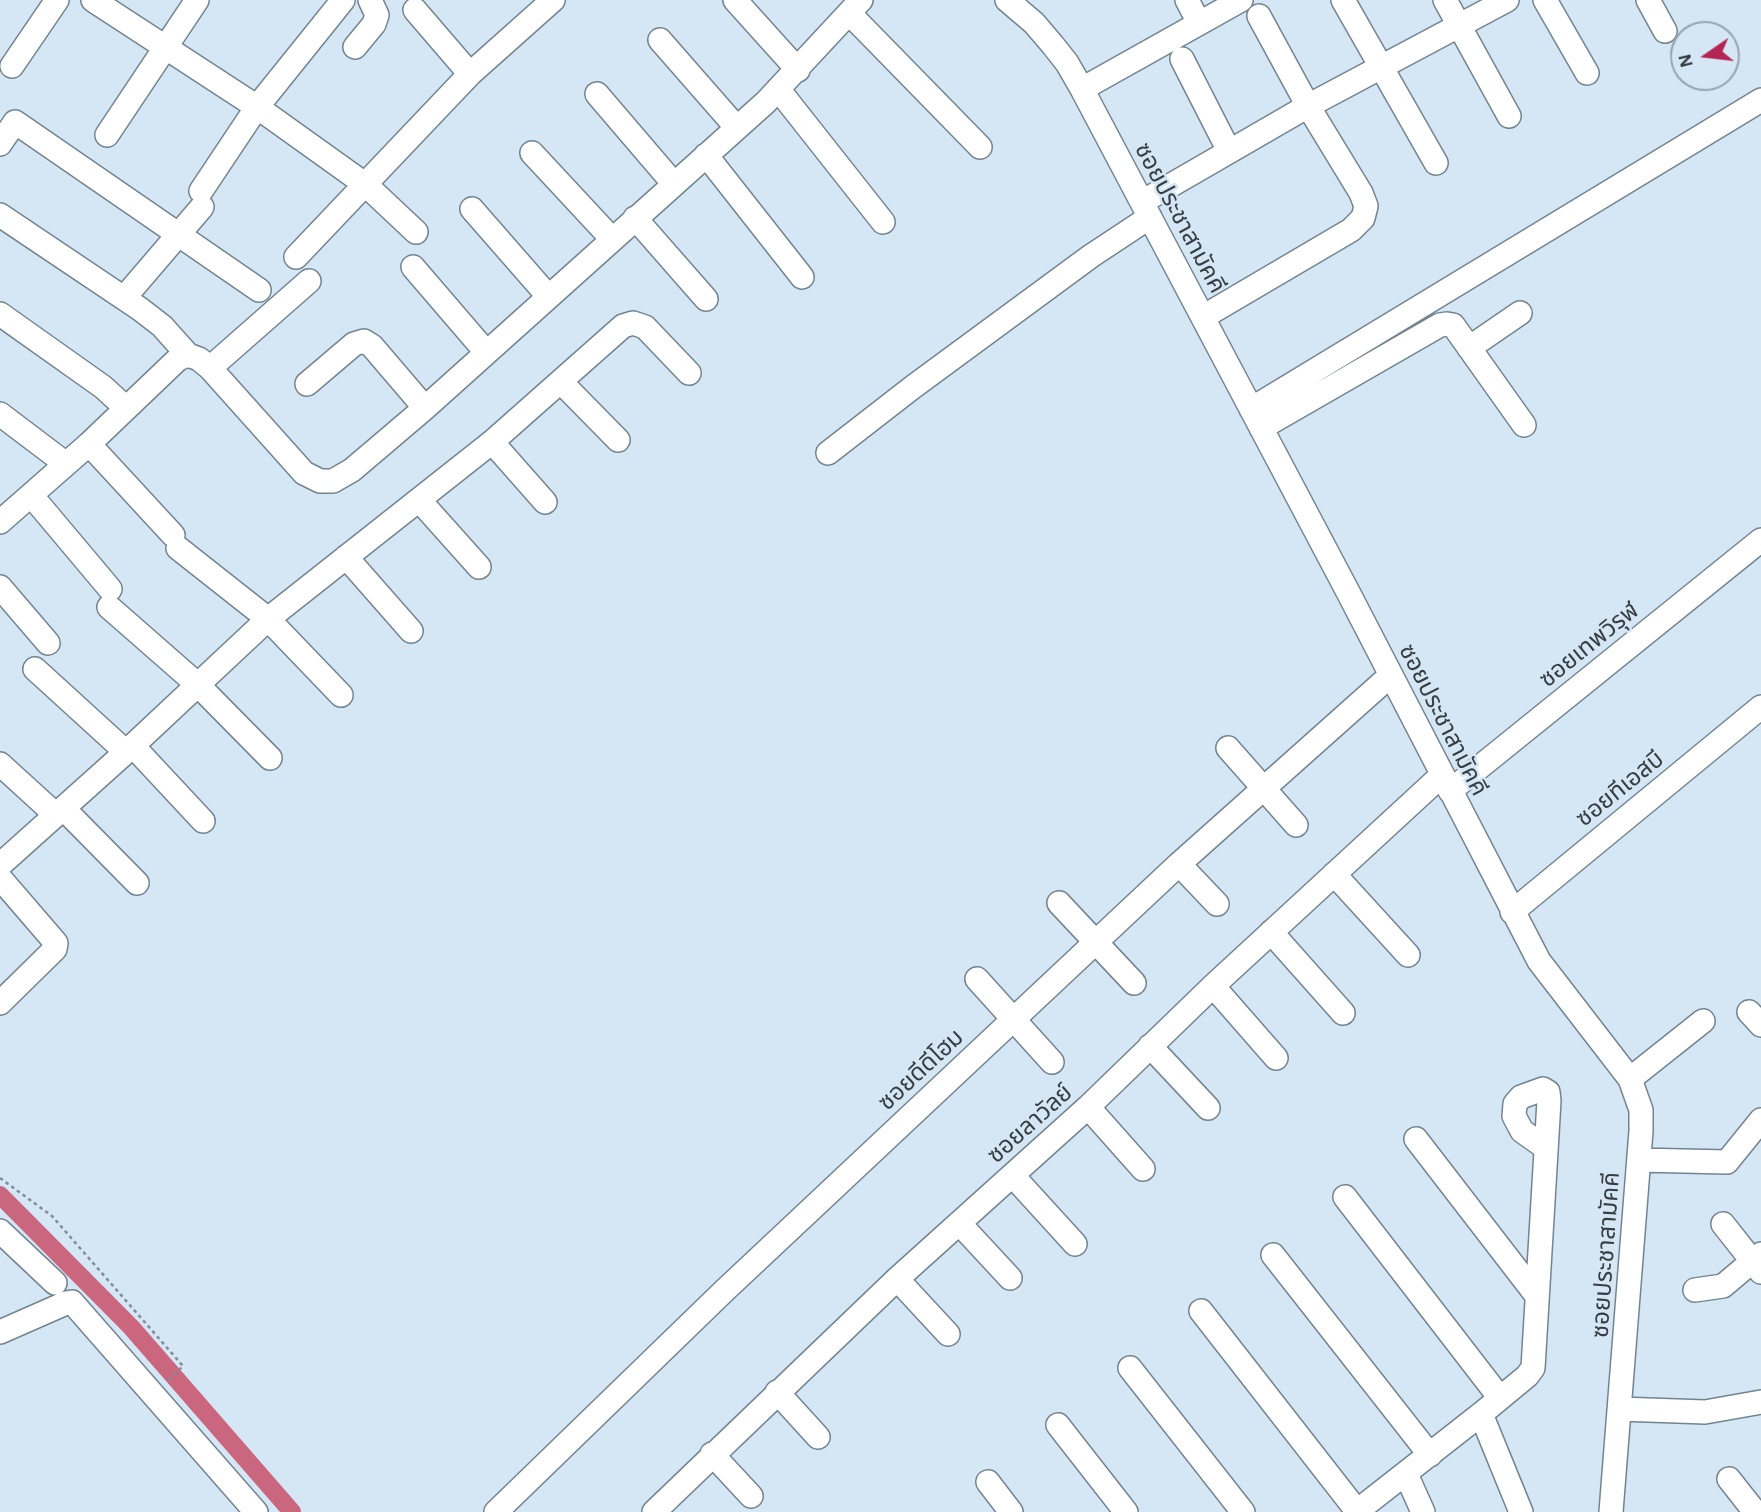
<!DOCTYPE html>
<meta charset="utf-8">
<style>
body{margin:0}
#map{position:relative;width:1761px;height:1512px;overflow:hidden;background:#d5e7f5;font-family:"Alegreya Sans",sans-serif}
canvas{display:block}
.north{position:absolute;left:1670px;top:21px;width:70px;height:70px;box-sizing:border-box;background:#d5e7f5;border:2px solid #95a3ae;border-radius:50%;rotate:256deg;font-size:19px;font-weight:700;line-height:28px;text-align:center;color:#363d43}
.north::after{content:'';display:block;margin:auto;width:24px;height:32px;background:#b42556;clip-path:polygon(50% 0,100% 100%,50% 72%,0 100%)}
</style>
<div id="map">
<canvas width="1761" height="1512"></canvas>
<div class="north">N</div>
</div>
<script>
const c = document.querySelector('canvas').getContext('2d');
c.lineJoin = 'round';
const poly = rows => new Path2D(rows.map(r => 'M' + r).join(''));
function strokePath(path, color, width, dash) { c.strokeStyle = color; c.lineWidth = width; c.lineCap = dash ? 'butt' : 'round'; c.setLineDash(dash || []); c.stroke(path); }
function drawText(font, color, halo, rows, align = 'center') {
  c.font = font + ' "Alegreya Sans","Noto Sans Thai",sans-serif'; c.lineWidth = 5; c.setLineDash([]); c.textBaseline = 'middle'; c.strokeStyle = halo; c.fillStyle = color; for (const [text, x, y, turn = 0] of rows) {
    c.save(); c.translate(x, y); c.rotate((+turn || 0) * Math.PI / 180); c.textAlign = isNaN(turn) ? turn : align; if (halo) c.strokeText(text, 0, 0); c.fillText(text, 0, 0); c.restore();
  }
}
const canal = poly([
 [0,1195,131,1327,292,1512]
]);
const path = poly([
 [0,1178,52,1216,183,1366,167,1382]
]);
const minor = poly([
 [93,0,257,107,366,185,416,232],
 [735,0,798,70],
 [1007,0,1034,23,1052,44,1067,63,1082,89,1348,592,1539,961,1630,1079,1641,1110,1641,1131,1611,1512],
 [1187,0,1199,23],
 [1343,0,1436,163],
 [1445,0,1509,116],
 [1545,0,1587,73],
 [1648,0,1665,31],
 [415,10,470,74],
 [849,13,980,147],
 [660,40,737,128],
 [355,47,374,24,377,15,370,0],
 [1182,59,1229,151],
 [12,66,57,0],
 [778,89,883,222],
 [1082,89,1241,0],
 [597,94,674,184],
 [107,135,197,0],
 [0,144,15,122,259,290],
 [532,153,612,239],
 [706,155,802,277],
 [201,191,257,107,343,0],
 [1142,202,1308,106,1507,0],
 [472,209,548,296],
 [0,215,140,309,162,326,188,355],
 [635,218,706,299],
 [296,257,470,74,553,0],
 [413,267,486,352],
 [124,298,202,207],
 [0,314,103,387,126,408],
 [1203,317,1351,230,1363,218,1366,206,1361,193,1308,106,1259,16],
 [1469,348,1520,313],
 [210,368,309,281],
 [561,382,618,440],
 [307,384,354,344,364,341,372,346,425,408],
 [1251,409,1761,100],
 [0,414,66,464],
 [1261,428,1440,325,1447,324,1453,325,1524,425],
 [492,442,545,502],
 [89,444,173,535],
 [828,453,913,387,1091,256,1150,217],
 [31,495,110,589],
 [420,501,479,567],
 [0,522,89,444,178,359,188,355,199,359,210,368,304,473,320,481,333,481,352,470,425,408,766,102,861,0],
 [178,548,268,619,341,695],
 [346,557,411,631],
 [0,587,48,643],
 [109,607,198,685,270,758],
 [35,669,126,752],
 [133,746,203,821],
 [1228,748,1296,825],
 [0,764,56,815],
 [1450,791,1761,540],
 [64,809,137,883],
 [1179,864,1217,904],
 [0,865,126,752,268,619,492,442,623,326,633,323,645,327,689,373],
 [1334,874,1408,955],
 [0,878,56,943,55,949,0,1003],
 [1059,903,1134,983],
 [1512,912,1761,707],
 [1271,932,1343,1013],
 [977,979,1052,1062],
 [1213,986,1276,1058],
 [1749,1012,1761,1025],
 [1150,1046,1208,1108],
 [1630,1079,1703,1021],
 [1088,1107,1143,1169],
 [1416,1139,1537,1296],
 [1639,1160,1727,1162,1761,1120],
 [1013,1176,1075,1244],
 [1345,1197,1500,1398],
 [959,1223,1010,1278],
 [1723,1224,1761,1272],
 [0,1231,55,1283],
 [1273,1255,1430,1455],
 [897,1279,948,1334],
 [1695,1290,1723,1286,1761,1254],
 [1201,1311,1357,1511],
 [0,1332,66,1303,72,1302,256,1512],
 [1130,1368,1243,1512],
 [777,1392,818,1437],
 [1620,1409,1705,1412,1761,1402],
 [1481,1414,1521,1512],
 [1058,1425,1126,1512],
 [712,1454,751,1496],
 [1406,1474,1423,1512],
 [1729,1479,1755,1512],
 [988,1482,1011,1512],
 [496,1512,724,1291,1179,864,1391,675],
 [654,1512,897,1279,1088,1107,1213,986,1442,775],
 [1356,1512,1481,1414,1527,1376,1533,1368,1549,1101,1548,1092,1543,1089,1521,1097,1515,1104,1514,1116,1522,1131,1546,1148]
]);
const streetNames = [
 ["ซอยประชาสามัคคี",1180,218,62],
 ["ซอยเทพวิรุฬ",1589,645,-39],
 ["ซอยประชาสามัคคี",1443,720,63],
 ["ซอยทีเอสบี",1620,789,-39],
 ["ซอยดีดีโฮม",921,1070,-43],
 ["ซอยลาวัลย์",1030,1124,-42],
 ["ซอยประชาสามัคคี",1606,1255,-86]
];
strokePath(canal, '#ca667e', 18);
strokePath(minor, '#738491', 26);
strokePath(path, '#818d97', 2.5, [3.5, 3.5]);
strokePath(minor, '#fff', 23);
drawText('24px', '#363d43', '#d5e7f5', streetNames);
</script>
